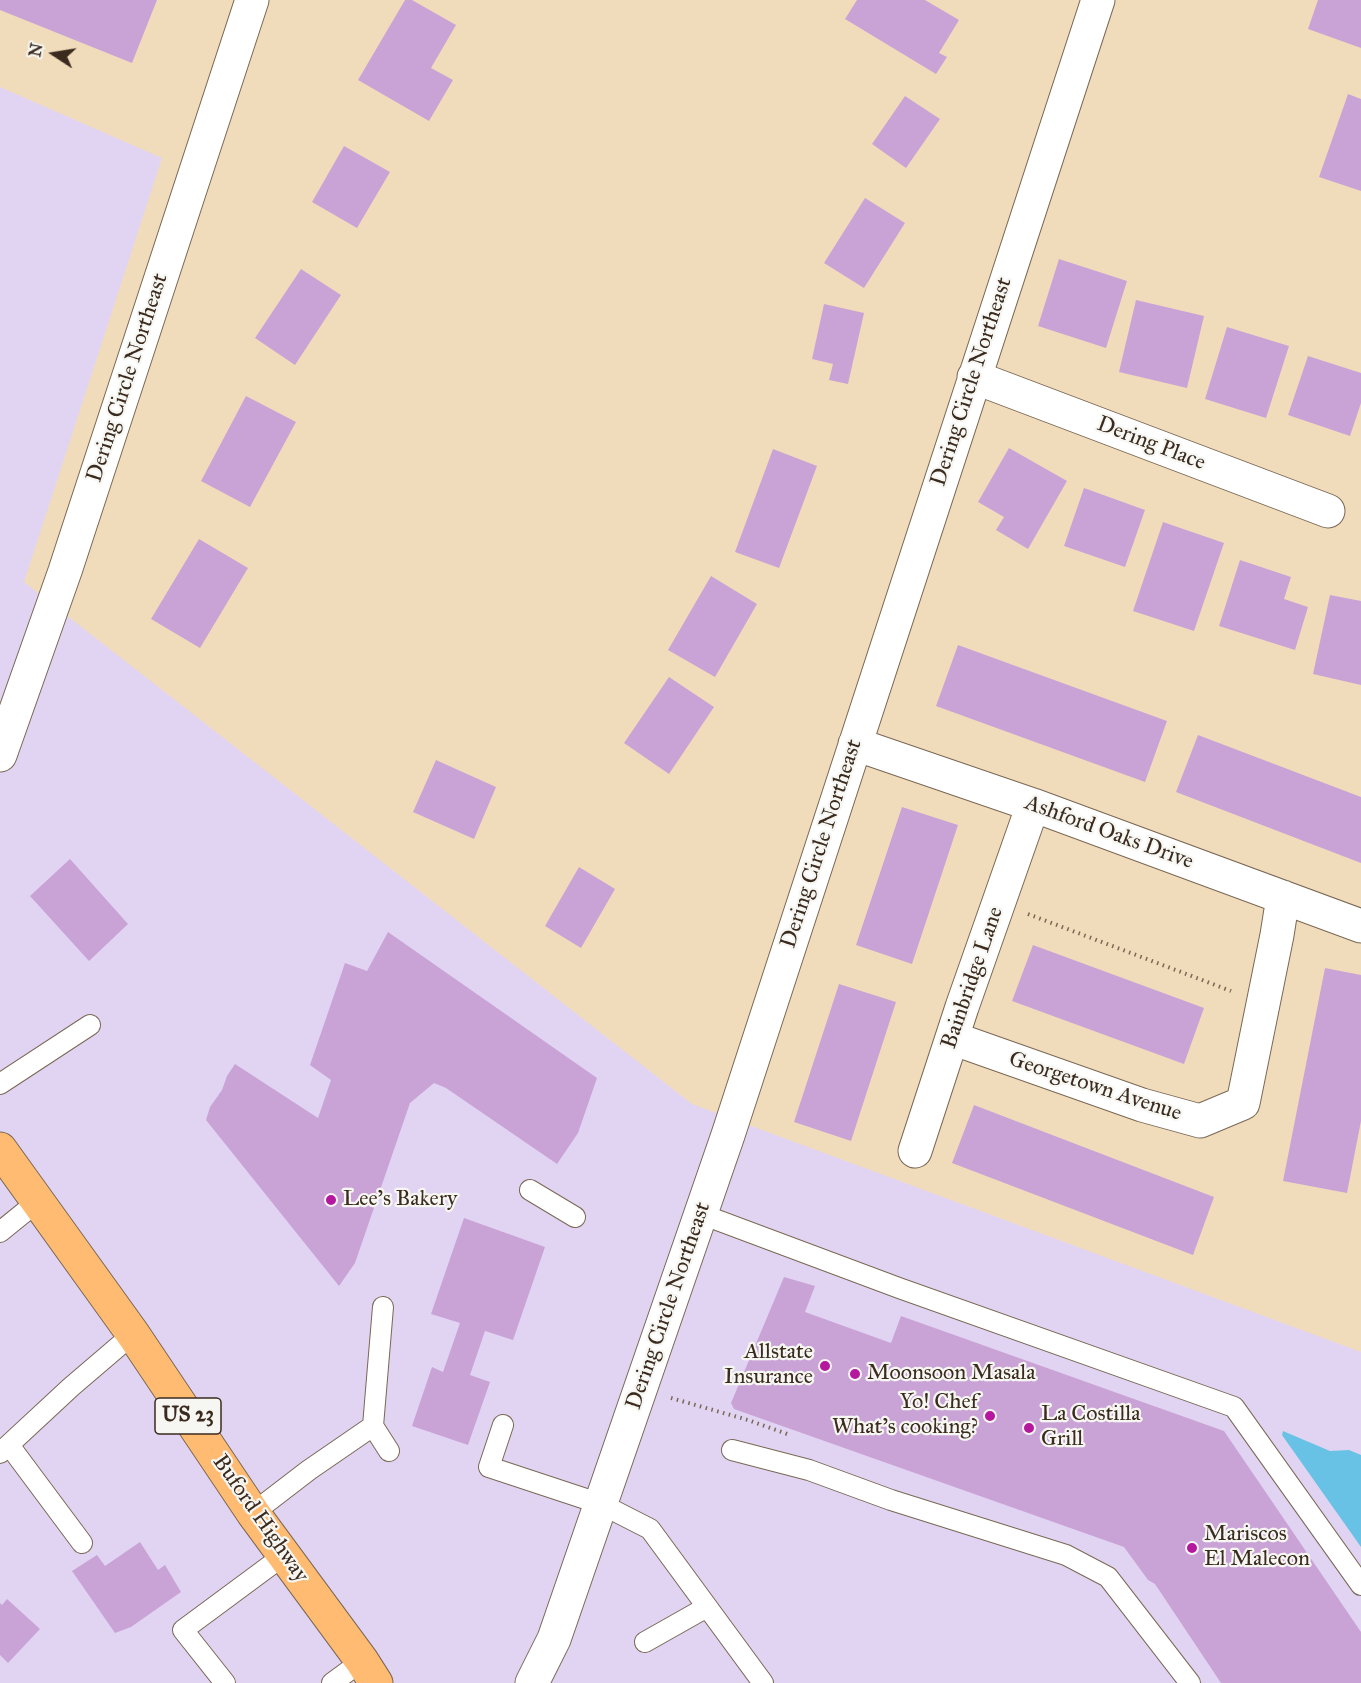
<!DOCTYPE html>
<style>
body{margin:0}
#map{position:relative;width:1361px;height:1683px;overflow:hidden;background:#f0dcbb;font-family:"IM FELL Great Primer",serif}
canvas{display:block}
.north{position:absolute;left:24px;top:24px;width:60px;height:60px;-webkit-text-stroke:4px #f6f6f2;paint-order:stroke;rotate:282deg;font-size:16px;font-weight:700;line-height:24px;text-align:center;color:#3b2a1e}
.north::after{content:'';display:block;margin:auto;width:21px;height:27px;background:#3b2a1e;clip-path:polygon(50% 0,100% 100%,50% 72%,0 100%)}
</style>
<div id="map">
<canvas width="1361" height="1683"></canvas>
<div class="north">N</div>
</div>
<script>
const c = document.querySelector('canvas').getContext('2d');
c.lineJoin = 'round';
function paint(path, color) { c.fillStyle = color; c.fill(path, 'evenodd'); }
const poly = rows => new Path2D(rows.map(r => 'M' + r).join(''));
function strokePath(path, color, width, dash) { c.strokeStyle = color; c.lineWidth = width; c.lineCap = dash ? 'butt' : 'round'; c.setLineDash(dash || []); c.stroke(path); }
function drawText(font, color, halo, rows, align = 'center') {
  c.font = font + ' "IM FELL Great Primer",serif'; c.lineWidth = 4.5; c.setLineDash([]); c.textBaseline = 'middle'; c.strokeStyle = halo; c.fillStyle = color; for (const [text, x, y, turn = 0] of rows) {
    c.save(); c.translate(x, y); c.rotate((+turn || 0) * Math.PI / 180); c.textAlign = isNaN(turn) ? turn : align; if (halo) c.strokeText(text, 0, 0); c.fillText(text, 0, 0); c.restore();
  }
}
const built = poly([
 [0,87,162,158,24,582,692,1104,1361,1352,1361,1683,0,1683]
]);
const water = poly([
 [1283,1431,1330,1451,1349,1450,1361,1455,1361,1547,1282,1435]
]);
const building = poly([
 [0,0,157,0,132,63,0,10],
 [405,0,412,0,456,25,431,68,453,80,429,121,358,80],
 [857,0,925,0,959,20,939,53,947,57,936,74,845,19],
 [1318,0,1361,0,1361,48,1308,29],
 [1348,94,1361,99,1361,191,1319,177],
 [905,96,940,119,906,168,872,144],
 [344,146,390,172,357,228,312,202],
 [865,198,905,223,864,288,824,263],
 [1059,259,1127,281,1106,348,1038,326],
 [301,269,341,295,295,365,255,338],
 [1136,300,1204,316,1187,388,1119,372],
 [824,304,864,313,848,384,829,380,833,364,812,359],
 [1227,327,1289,346,1266,418,1205,399],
 [1308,356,1361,373,1361,403,1350,436,1288,415],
 [246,396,296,422,250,507,201,481],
 [1009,448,1067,481,1028,549,996,530,1004,517,978,502],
 [773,449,817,466,779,568,735,552],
 [1084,488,1145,510,1125,567,1064,546],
 [1163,522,1224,543,1194,631,1133,611],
 [199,539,248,568,200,648,151,619],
 [1240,560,1291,577,1284,599,1308,607,1295,650,1219,626],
 [711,576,757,604,715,677,668,650],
 [1330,595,1361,601,1361,685,1313,674],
 [958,645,1167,721,1145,782,936,706],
 [669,677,714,707,669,774,624,743],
 [1198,735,1361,797,1361,863,1176,792],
 [436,760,496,787,474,839,413,812],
 [902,807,958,825,912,964,856,945],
 [70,859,128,924,89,961,30,896],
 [579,867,615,889,581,948,545,926],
 [388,932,597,1078,578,1133,557,1164,446,1088,434,1083,410,1103,355,1263,339,1286,206,1120,210,1107,222,1090,227,1076,235,1064,318,1118,331,1080,310,1065,345,963,367,971],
 [1033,945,1204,1008,1184,1064,1012,1001],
 [1325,968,1361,975,1361,1121,1347,1193,1283,1181],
 [839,984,896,1002,851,1141,794,1122],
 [974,1105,1214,1197,1193,1255,952,1163],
 [464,1218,545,1247,513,1340,485,1331,470,1375,490,1382,468,1445,412,1426,432,1367,443,1372,460,1323,431,1314],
 [784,1277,815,1286,805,1312,891,1343,901,1316,1224,1431,1361,1632,1361,1683,1221,1683,1155,1584,1148,1580,1124,1547,734,1409,731,1403],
 [140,1542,158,1570,165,1565,181,1592,131,1627,115,1633,72,1571,97,1555,105,1566],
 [7,1599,40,1629,8,1663,0,1655,0,1603,2,1605]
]);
const path = poly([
 [1028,914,1231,991],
 [671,1398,748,1420,787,1434]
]);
const service = poly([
 [0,1084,90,1025],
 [530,1190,575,1217],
 [701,1214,899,1288,1234,1407,1361,1585],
 [0,1232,37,1202],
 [383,1307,373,1426,389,1451],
 [503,1425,489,1467,601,1504,650,1529,763,1683],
 [9,1445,82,1543],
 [732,1450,809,1470,891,1500,1066,1555,1108,1577,1190,1683],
 [0,1453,71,1387,133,1334],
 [253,1513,309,1470,373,1426],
 [645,1642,707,1607],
 [225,1683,183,1630,283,1556],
 [332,1683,362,1661]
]);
const minor = poly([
 [974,377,1328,511],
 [855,744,1033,805,1361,926],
 [0,755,65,571,252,0],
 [952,1038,1142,1105,1200,1121,1243,1103,1277,935,1283,897],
 [915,1151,962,1007,1033,805],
 [532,1683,554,1639,728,1135,1098,0]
]);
const primary = poly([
 [0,1149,133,1334,253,1513,362,1661,376,1683]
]);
const markers = [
 [331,1200,6,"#b5179e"],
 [825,1366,6,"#b5179e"],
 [855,1374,6,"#b5179e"],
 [990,1416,6,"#b5179e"],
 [1029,1428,6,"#b5179e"],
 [1192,1548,6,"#b5179e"]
];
const shields = [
 [188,1416,66]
];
const shieldNames = [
 ["US 23",188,1416]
];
const streetNames = [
 ["Dering Circle Northeast",128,378,-72],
 ["Dering Circle Northeast",972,382,-72],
 ["Dering Place",1151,444,21],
 ["Ashford Oaks Drive",1109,833,20],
 ["Dering Circle Northeast",822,844,-72],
 ["Bainbridge Lane",973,978,-71],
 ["Georgetown Avenue",1095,1087,18],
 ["Dering Circle Northeast",669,1306,-71],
 ["Buford Highway",260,1519,55]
];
const poiNames = [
 ["Lee's Bakery",343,1200],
 ["Allstate",813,1353,"right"],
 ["Insurance",813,1378,"right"],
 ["Moonsoon Masala",867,1374],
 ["Yo! Chef",978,1403,"right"],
 ["What's cooking?",978,1428,"right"],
 ["La Costilla",1041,1415],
 ["Grill",1041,1440],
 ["Mariscos",1204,1535],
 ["El Malecon",1204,1560]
];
paint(built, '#e1d4f3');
paint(water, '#68c2e5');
paint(building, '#caa3d6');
strokePath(service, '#7a6855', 22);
strokePath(minor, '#7a6855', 35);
strokePath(primary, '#7a6855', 35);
strokePath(path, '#7a6855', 4, [1.5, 4.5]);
strokePath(service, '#fff', 20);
strokePath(minor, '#fff', 33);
strokePath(primary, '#ffbb71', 33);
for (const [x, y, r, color] of markers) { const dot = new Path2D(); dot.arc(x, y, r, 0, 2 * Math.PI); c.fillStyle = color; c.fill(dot); strokePath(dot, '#f6f6f2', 2); }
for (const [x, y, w] of shields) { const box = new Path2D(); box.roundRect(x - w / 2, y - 18, w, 36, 4.5); c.fillStyle = '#f6f6f2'; c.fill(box); strokePath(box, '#3b2a1e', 1.5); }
drawText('bold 21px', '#3b2a1e', null, shieldNames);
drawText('22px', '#3b2a1e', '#f6f6f2', streetNames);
drawText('22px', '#3b2a1e', '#f6f6f2', poiNames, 'left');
</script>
